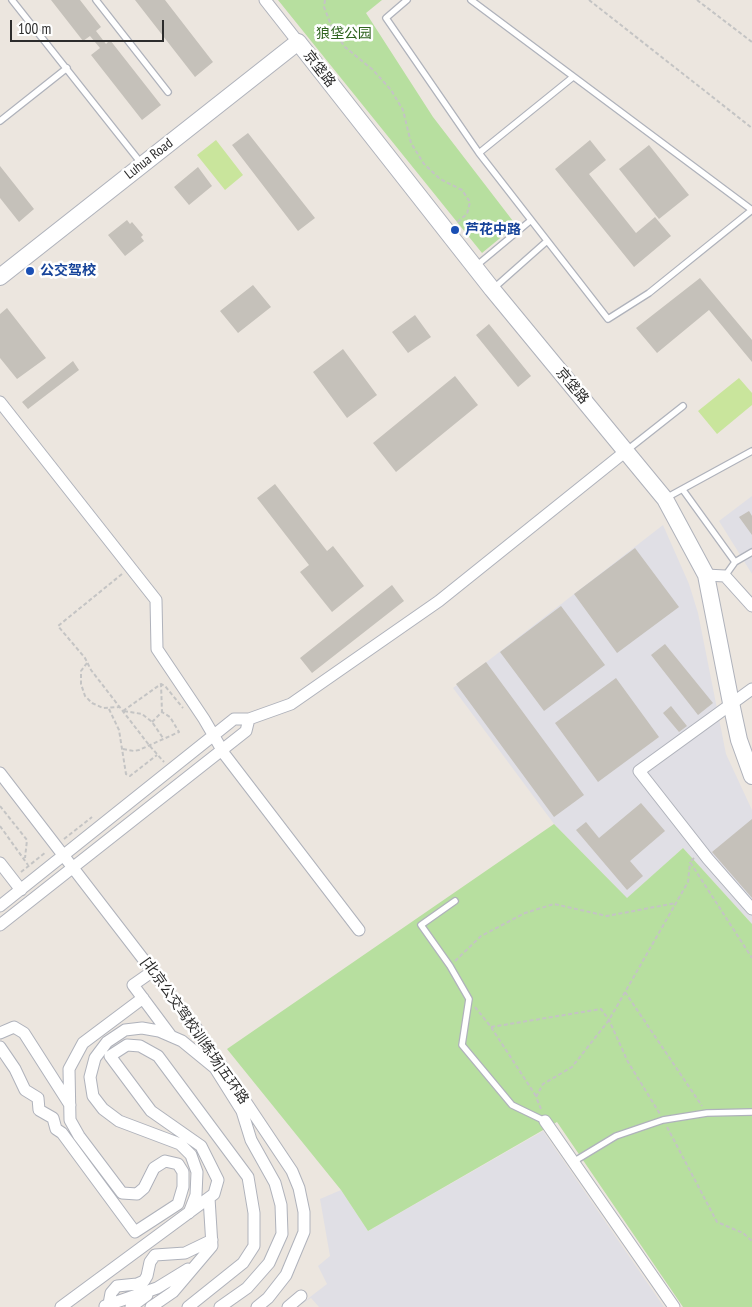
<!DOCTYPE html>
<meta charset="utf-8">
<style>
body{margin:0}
#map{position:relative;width:752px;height:1307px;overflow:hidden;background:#ece6df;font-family:"PT Sans Narrow",sans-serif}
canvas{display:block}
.scale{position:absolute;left:10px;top:20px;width:154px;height:22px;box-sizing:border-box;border:2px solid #2c2c2c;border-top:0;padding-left:6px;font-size:15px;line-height:18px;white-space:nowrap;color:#2c2c2c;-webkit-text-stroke:4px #fff;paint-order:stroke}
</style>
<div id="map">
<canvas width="752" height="1307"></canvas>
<div class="scale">100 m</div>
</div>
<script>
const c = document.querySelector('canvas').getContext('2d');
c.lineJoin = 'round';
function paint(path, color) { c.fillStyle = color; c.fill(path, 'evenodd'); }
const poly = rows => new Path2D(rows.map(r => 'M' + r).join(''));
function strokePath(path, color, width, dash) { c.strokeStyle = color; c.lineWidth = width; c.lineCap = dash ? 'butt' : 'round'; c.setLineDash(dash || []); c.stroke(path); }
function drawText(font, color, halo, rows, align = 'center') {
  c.font = font + ' "PT Sans Narrow","Noto Sans SC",sans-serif'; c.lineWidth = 5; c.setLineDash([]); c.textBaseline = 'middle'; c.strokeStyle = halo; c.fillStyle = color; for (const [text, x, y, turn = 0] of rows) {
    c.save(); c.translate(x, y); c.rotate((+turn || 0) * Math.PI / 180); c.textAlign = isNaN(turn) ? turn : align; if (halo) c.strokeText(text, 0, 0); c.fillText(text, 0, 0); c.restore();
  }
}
const industrial = poly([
 [752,496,752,574,719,521],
 [663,525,689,584,698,613,726,754,752,810,752,924,683,848,627,899,554,824,453,688],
 [543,1131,664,1307,319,1307,311,1298,297,1307,327,1284,318,1266,330,1256,320,1199,341,1190,368,1231]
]);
const green = poly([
 [278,0,382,0,366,13,433,117,516,225,482,253],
 [554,824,627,898,683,848,752,924,752,1307,683,1307,557,1122,368,1231,341,1190,227,1049]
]);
const pitch = poly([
 [216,140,243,175,225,190,197,155],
 [739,378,752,393,752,405,717,434,698,411]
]);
const building = poly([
 [51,0,80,0,101,27,96,31,106,44,110,40,161,105,142,120,91,55,100,48,90,36,83,41],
 [135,0,165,0,213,62,195,77],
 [248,133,315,218,298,231,232,145],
 [590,140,606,160,589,174,636,233,655,217,671,236,634,267,555,169],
 [649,145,689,195,659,219,619,169],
 [0,166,34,209,19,222,0,198],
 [198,167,212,186,189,205,174,187],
 [127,220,130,224,132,222,143,235,141,237,144,241,125,256,108,235],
 [700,278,752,340,752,362,709,310,657,353,636,328],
 [253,285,271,307,238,333,220,311],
 [7,308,46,358,17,379,0,358,0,314],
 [415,315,431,337,408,353,392,332],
 [489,324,531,376,518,387,476,335],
 [343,349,377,395,347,418,313,372],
 [73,361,79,370,28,409,22,402],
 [455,376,478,405,396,472,373,443],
 [275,484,327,551,333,546,364,586,332,612,300,572,309,565,257,498],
 [749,511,752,516,752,535,739,517],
 [635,548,679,607,617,653,574,594],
 [392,585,404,601,312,673,300,658],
 [561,606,605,665,544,711,500,652],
 [665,644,713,703,698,715,651,655],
 [486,662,584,795,554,817,456,684],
 [616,678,659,737,598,782,555,723],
 [671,706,687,726,679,732,663,713],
 [641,803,665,831,630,861,643,876,627,890,576,830,586,822,599,838],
 [752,819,752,898,712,852]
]);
const path = poly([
 [325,0,324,7,333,30,345,47,373,70,391,90,403,110,411,143,424,164,440,179,462,190,470,202,467,214,456,223],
 [589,0,752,128],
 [697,0,752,42],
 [122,574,58,626,85,658,91,670,149,745,164,762],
 [87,663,81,671,81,684,85,696,92,703,103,708,119,707],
 [109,709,119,730,126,774,130,776,157,755],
 [123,711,161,684,165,686,183,708],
 [124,711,142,714,152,722,163,738],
 [152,722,162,712,161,684],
 [123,749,134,751,139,750,179,732,170,717,162,712],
 [0,806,27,840,25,858],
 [0,826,28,865],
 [64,839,92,817],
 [694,858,690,862,752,958],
 [21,872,46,852],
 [455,961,481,936,525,913,554,904,607,916,676,903],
 [625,992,702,1106],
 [475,1007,491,1027,536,1096],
 [491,1027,601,1009,609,1020,628,1062,660,1114],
 [541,1109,536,1097,543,1084,572,1067,609,1020,688,882,690,862],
 [667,1127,717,1222,743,1233,752,1241]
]);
const lane = poly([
 [12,0,141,163],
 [96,0,168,92],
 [407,0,386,18,479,153,608,319,649,293,752,210],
 [471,0,752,210],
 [0,121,67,68],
 [479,153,573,77],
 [476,266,530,221],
 [494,288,547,241],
 [626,451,683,406],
 [683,490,735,562,725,576],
 [666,498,752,451],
 [735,562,752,552],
 [455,901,421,925,450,966,469,999,462,1045,512,1105,545,1121],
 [573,1162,616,1136,663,1120,707,1113,752,1112]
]);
const street = poly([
 [265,0,298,42],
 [0,402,156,600,157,649,204,719,225,755,359,930],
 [706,575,725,576,752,606],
 [752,689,639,771,708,859,752,909],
 [0,773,197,1029,292,1171,299,1188,304,1212,304,1232,286,1275,268,1298,257,1307],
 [0,863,21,890],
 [0,906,234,719,249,719,291,704,439,601,626,451],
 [0,925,246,731,249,719],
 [153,971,133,985,171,1036],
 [0,1033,14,1027,24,1033,70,1105],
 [0,1047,15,1069,25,1090,38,1098,39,1110,53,1118,56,1129,62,1133,135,1232,178,1204,183,1187,183,1172,178,1164,165,1161,154,1168,144,1188,137,1194,122,1193,79,1136,70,1120,69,1069,83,1043,143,998],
 [545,1121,674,1307],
 [189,1213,196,1195,197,1172,191,1155,180,1144,119,1121,103,1109,93,1096,90,1077,95,1058,107,1042,125,1030,142,1028,159,1031,182,1041,215,1068,242,1111,251,1140,275,1183,281,1205,282,1234,269,1263,247,1288,220,1307],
 [109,1304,111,1293,117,1286,137,1284,144,1281,147,1276,150,1262,155,1255,185,1253,212,1240],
 [105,1306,157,1288,188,1269],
 [61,1307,214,1194,218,1180,201,1146,151,1111,110,1056,127,1045,140,1046,158,1056,248,1177,254,1213,254,1246,243,1263,188,1307],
 [131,1307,147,1295],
 [151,1307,173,1292,212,1246,209,1198],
 [288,1307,301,1296]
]);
const secondary = poly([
 [0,277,298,42,492,289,665,499,706,575,731,703,739,740,752,776]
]);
const markers = [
 [455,230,5,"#1a4fb4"],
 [30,271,5,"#1a4fb4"]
];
const parkNames = [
 ["狼垡公园",344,34]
];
const streetNames = [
 ["京垡路",319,69,52],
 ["Luhua Road",149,159,-38],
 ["京垡路",572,386,50],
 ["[北京公交驾校训练场]五环路",195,1031,55]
];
const transitNames = [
 ["芦花中路",465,230],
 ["公交驾校",40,271]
];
paint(industrial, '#e0dfe5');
paint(green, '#b7df9f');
paint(pitch, '#c9e59c');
paint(building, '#c5c1ba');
strokePath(lane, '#afb2bb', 8);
strokePath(street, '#afb2bb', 13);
strokePath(secondary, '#afb2bb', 18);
strokePath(path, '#c4c4c4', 2, [4, 2.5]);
strokePath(lane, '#fff', 5.5);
strokePath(street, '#fff', 11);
strokePath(secondary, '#fff', 16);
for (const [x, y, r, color] of markers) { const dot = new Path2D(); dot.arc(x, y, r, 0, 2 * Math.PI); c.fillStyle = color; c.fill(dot); strokePath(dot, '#fff', 2); }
drawText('14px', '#306420', '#fff', parkNames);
drawText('14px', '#2c2c2c', '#fff', streetNames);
drawText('bold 14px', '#164399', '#fff', transitNames, 'left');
</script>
